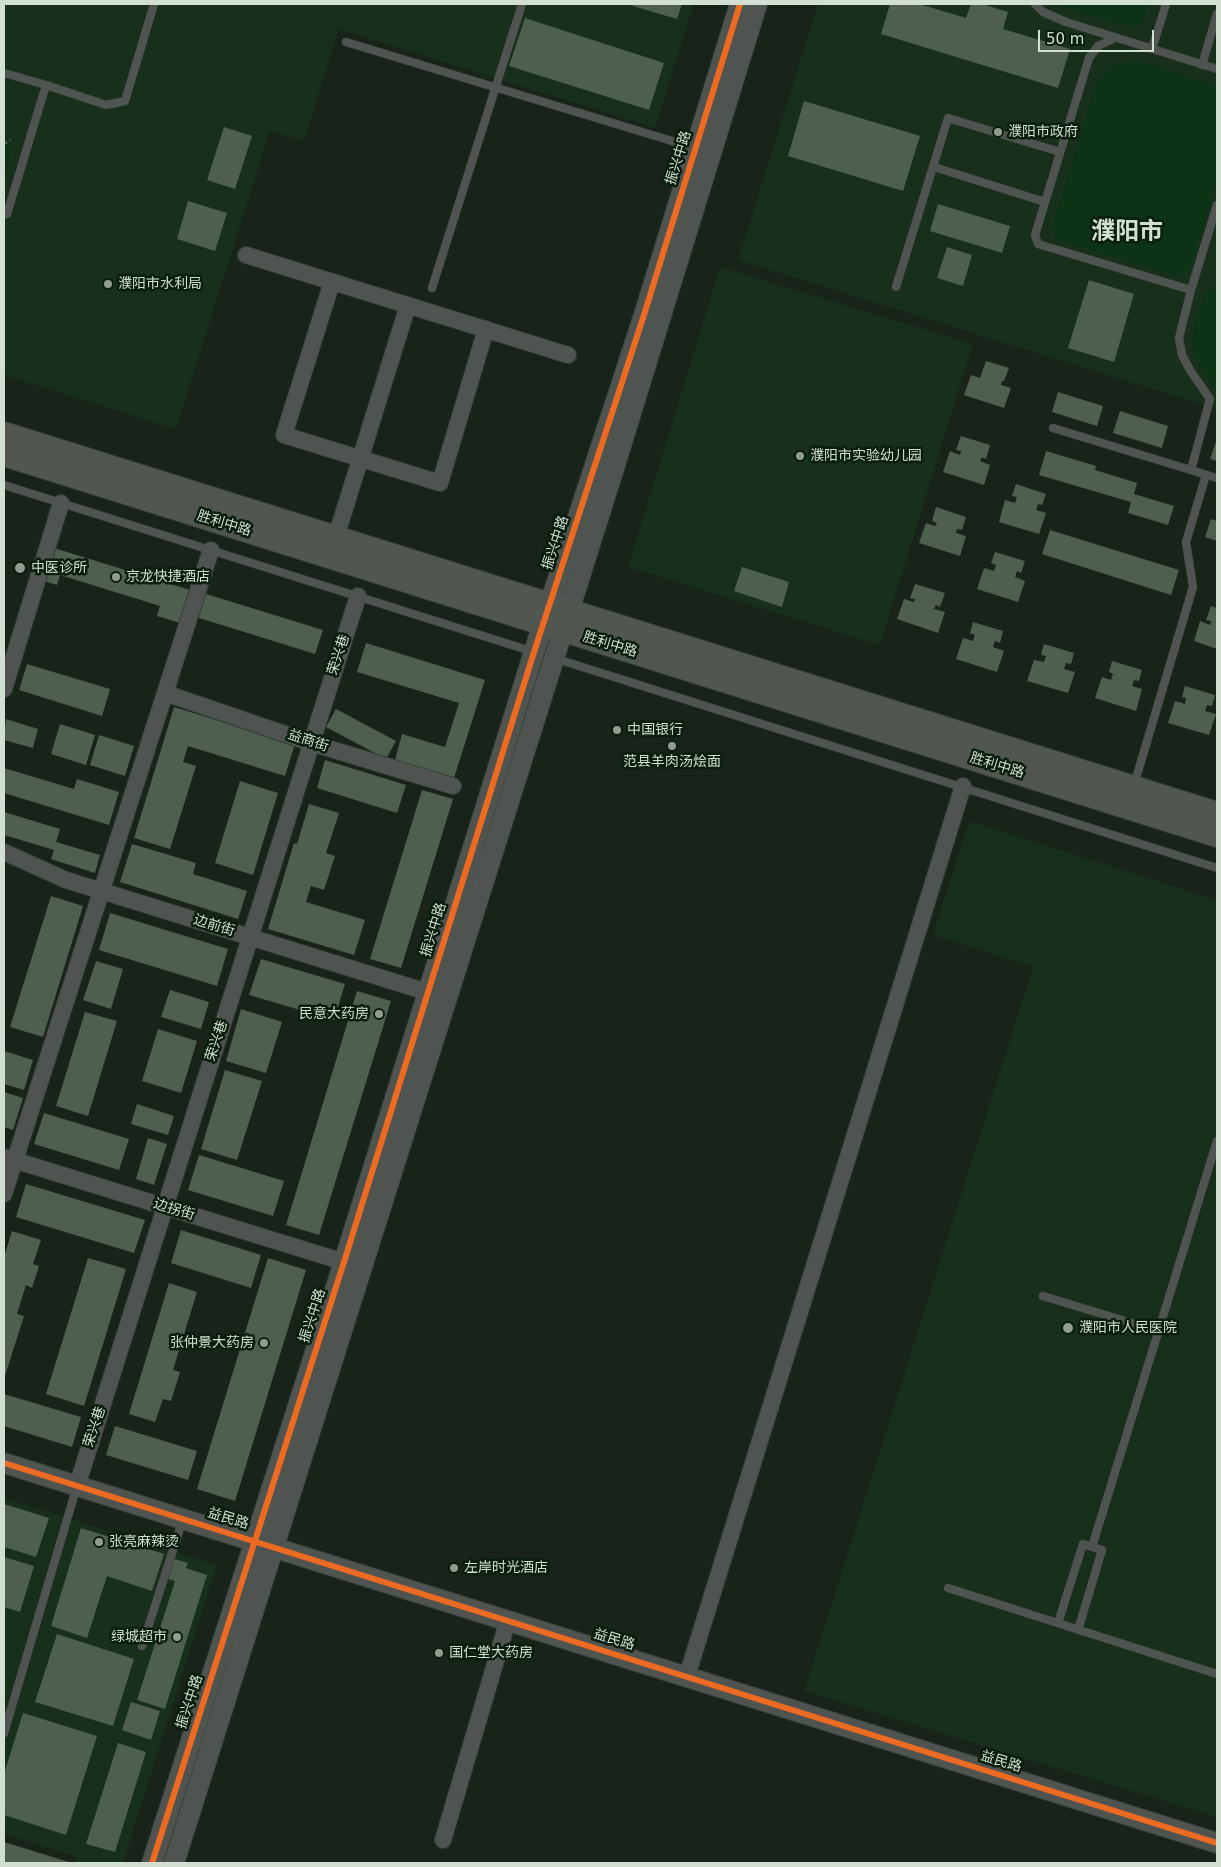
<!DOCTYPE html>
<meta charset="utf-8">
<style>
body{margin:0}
#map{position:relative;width:1221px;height:1867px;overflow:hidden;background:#18231a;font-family:"DejaVu Sans",sans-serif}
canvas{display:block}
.frame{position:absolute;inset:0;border:5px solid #d2dfd3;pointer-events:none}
.scale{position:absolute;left:1038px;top:30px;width:116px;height:22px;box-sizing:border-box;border:2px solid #d2dfd3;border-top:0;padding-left:6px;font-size:15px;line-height:18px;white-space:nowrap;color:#d2dfd3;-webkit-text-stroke:4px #0a1e0d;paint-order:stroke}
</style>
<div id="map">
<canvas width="1221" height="1867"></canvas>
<div class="frame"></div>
<div class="scale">50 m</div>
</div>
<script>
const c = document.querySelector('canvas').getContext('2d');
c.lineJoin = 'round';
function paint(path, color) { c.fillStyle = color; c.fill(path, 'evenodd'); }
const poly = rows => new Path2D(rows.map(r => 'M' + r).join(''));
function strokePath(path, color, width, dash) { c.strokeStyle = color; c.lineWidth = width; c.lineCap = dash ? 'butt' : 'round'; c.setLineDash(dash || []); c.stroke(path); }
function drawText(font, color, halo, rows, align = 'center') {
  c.font = font + ' "DejaVu Sans","Noto Sans SC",sans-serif'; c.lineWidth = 5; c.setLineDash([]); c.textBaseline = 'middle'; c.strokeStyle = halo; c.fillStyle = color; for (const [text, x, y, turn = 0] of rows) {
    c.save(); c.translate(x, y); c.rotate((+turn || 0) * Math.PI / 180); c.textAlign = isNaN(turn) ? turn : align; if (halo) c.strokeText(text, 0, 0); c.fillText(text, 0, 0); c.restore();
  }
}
const built = poly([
 [4,4,694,4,655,128,339,29,304,141,270,131,176,429,4,375],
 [818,4,1217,4,1217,409,738,260],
 [720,267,973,344,880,645,628,567],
 [969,821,1217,900,1217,1817,804,1691,1033,967,933,935],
 [4,1498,217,1565,123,1863,75,1863,77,1857,4,1834]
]);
const green = poly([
 [1052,4,1149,4,1143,22,1132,28],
 [1136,60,1207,82,1217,88,1217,180,1193,261,1187,271,1180,275,1175,275,1057,240,1054,235,1052,228,1096,84,1108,70,1122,62],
 [4,135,12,148,4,174],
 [1207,289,1217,292,1217,390,1213,389,1194,354,1193,345,1194,326]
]);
const building = poly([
 [633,4,682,4,677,19,633,6],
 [890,4,919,4,966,18,971,4,982,4,1008,12,1003,29,1070,49,1058,88,881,34],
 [525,18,664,63,649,110,509,66],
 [804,101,920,136,903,191,788,156],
 [224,127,252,136,235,189,207,180],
 [188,201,227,213,215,251,177,239],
 [938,204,1010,226,1002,253,930,231],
 [947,247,972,255,963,286,937,278],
 [1089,280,1134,294,1114,362,1068,348],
 [986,361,1009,368,1004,381,1002,381,1001,385,1011,388,1004,408,964,395,971,375,980,378],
 [1058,392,1103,406,1097,426,1052,412],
 [1120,411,1168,426,1162,448,1113,433],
 [961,436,990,445,986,459,982,457,980,461,990,465,984,485,943,472,950,451,960,455,961,451,956,450],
 [1217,439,1217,461,1210,459],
 [1046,451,1096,466,1095,470,1137,483,1134,494,1174,506,1168,525,1128,513,1131,502,1039,475],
 [1016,484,1046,494,1042,505,1038,504,1036,510,1046,513,1039,534,999,522,1005,500,1015,503,1017,497,1012,496],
 [936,507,966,517,962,530,957,529,956,533,966,536,960,556,919,543,926,523,935,526,937,523,932,521],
 [1211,519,1217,521,1217,541,1205,537],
 [1050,530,1179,570,1171,595,1042,554],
 [54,548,190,590,180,623,157,616,160,606,60,575,57,585,44,581],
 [995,552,1025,561,1021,573,1017,571,1015,577,1025,581,1018,602,977,589,984,568,994,571,996,565,991,563],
 [742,567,789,582,782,607,734,591],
 [915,584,945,593,940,607,936,605,934,609,945,612,938,633,897,619,904,599,914,602,915,599,910,598],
 [203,593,323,630,315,654,196,617],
 [1211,606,1217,608,1217,649,1194,641,1200,621,1210,625,1211,621,1206,620],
 [973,622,1003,631,1000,643,995,641,993,647,1004,651,997,672,956,659,963,638,973,641,975,635,970,633],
 [366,643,485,680,454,778,395,760,402,734,445,747,459,703,357,672],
 [1044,644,1074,653,1071,664,1066,663,1064,669,1075,672,1068,693,1027,681,1034,660,1044,662,1046,656,1041,655],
 [1112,661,1142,670,1139,681,1134,680,1132,686,1142,689,1136,711,1095,698,1102,677,1111,680,1113,674,1109,672],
 [27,664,110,689,102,716,19,690],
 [1185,686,1215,695,1212,706,1207,705,1205,711,1216,714,1209,735,1168,723,1175,701,1185,704,1186,698,1182,697],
 [174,707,295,744,285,776,188,746,183,762,196,766,170,849,134,838],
 [336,709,396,741,386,759,326,727],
 [6,719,38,729,33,748,4,740],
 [60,724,95,735,86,765,51,754],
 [99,735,134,746,125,776,90,765],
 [325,760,406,785,397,813,317,788],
 [4,768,74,789,77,779,119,792,109,825,4,793],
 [240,781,278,793,253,875,215,863],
 [422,790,453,799,401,968,370,959],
 [309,804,339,813,326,853,335,856,324,890,311,886,306,902,365,920,354,955,268,929,294,843,297,844],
 [4,812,60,829,56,842,100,855,95,873,51,859,54,850,4,835],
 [132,844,196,863,193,874,247,891,238,919,120,882],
 [51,896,83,906,43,1037,10,1027],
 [110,913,228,949,217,986,99,950],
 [261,959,345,984,334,1020,249,995],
 [96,961,123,969,111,1009,83,1000],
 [170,990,209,1002,201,1029,161,1017],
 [357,991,391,1001,319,1235,286,1225],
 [241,1009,282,1022,266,1073,226,1061],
 [85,1012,117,1021,88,1116,56,1106],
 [158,1029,197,1041,181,1093,142,1081],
 [4,1051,33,1060,24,1090,4,1084],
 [225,1070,262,1081,237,1160,201,1149],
 [4,1092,23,1098,13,1130,4,1127],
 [137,1104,174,1116,168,1135,131,1124],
 [44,1113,129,1139,119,1170,34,1144],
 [148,1138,167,1144,154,1185,136,1179],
 [199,1155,284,1181,273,1216,188,1190],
 [26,1184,145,1220,134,1253,16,1217],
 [181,1230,261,1255,251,1288,171,1263],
 [12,1231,41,1240,33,1264,39,1266,32,1288,26,1285,17,1314,24,1316,4,1379,4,1257],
 [88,1258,126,1269,84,1406,46,1394],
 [268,1258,306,1270,235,1501,197,1489],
 [169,1283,197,1292,173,1370,180,1372,171,1401,163,1399,155,1422,129,1414],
 [4,1394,81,1417,72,1447,4,1426],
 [115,1426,197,1451,188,1480,106,1455],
 [4,1504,49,1518,36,1557,4,1547],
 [81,1528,164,1554,152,1591,107,1576,87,1638,51,1626],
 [4,1557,34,1566,20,1612,4,1607],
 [171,1558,188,1563,186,1568,207,1575,165,1709,137,1700,175,1581,165,1578],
 [57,1634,134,1659,113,1726,35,1702],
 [131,1702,160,1711,151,1740,122,1730],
 [23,1713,97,1736,66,1835,4,1815,4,1774],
 [118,1743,146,1752,115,1852,86,1844],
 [4,1842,72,1863,4,1863]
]);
const path = poly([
 [4,144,11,140]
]);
const service = poly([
 [1035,4,1043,12,1066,22,1217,69],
 [1115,38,1098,46,1089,58,1035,235,1038,244,1191,290],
 [346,42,695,148],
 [1152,49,1166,4],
 [1202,65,1217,14],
 [4,73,46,85,7,214,4,215],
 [46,85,106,105,125,101,154,4],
 [934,167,1045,202],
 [896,287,948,118,1060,152],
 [432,288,522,4],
 [1053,428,1217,478],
 [1191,470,1210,399,1190,370,1182,355,1179,338,1191,290,1217,205],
 [4,485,534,652],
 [554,658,1217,868],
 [1134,785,1193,587,1186,542,1206,475],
 [1043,1296,1158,1331],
 [1092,1547,1217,1141],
 [948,1588,1217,1674],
 [1058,1623,1083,1544,1102,1550,1078,1630],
 [142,1646,183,1519],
 [4,1733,77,1486]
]);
const minor = poly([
 [246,255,568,355],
 [332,282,284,435,440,483,486,329],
 [336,537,408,305],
 [4,689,61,503],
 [165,693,311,743,453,786],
 [4,852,66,880,427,992],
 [4,1157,344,1262],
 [4,1194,211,550],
 [77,1486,358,596],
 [687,1676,963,786],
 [443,1840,508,1620]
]);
const tertiary = poly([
 [4,1463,1217,1843],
 [152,1863,344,1262,534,652,644,315,740,4],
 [174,1863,615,465,757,4]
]);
const secondary = poly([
 [4,433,1217,813],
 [4,455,1217,836]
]);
const cycleway = poly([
 [4,1463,1217,1843],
 [152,1863,344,1262,534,652,644,315,740,4]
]);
const markers = [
 [998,132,5,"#919d92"],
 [108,284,5,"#919d92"],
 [800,456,5,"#919d92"],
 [20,568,6,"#919d92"],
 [116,577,5,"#919d92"],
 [617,730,5,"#919d92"],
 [672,746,5,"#919d92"],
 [379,1014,5,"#919d92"],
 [1068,1328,6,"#919d92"],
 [264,1343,5,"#919d92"],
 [99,1542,5,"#919d92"],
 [454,1568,5,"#919d92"],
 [177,1637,5,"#919d92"],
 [439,1653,5,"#919d92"]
];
const poiNames = [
 ["濮阳市政府",1008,132],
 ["濮阳市水利局",118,284],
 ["濮阳市实验幼儿园",810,456],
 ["中医诊所",31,568],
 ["京龙快捷酒店",126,577],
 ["中国银行",627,730],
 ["范县羊肉汤烩面",672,762,"center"],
 ["民意大药房",369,1014,"right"],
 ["濮阳市人民医院",1079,1328],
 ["张仲景大药房",254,1343,"right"],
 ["张亮麻辣烫",109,1542],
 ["左岸时光酒店",464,1568],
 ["绿城超市",167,1637,"right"],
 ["国仁堂大药房",449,1653]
];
const streetNames = [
 ["振兴中路",679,158,-73],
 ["胜利中路",224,524,17],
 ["振兴中路",556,543,-72],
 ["胜利中路",610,645,17],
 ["荣兴巷",339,655,-72],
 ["益商街",308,741,18],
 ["胜利中路",997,766,17],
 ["边前街",214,926,17],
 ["振兴中路",434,930,-73],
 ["荣兴巷",217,1041,-72],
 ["边拐街",174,1210,17],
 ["振兴中路",313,1316,-72],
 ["荣兴巷",95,1427,-72],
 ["益民路",228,1519,17],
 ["益民路",614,1640,17],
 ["振兴中路",190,1702,-72],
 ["益民路",1001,1762,17]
];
const townNames = [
 ["濮阳市",1127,233]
];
paint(built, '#172f1b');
paint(green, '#0c3315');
paint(building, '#4e5f50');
strokePath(service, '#333c35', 9);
strokePath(minor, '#333c35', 18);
strokePath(tertiary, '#333c35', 22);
strokePath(secondary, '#333c35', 24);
strokePath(path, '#505651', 2.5, [4, 2.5]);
strokePath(service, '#4f5450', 8);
strokePath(minor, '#4f5450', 16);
strokePath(tertiary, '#4f5450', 20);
strokePath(secondary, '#515651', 22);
strokePath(cycleway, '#ed6a23', 6);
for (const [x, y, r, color] of markers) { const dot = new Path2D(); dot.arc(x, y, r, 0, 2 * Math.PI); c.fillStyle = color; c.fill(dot); strokePath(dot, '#0a1e0d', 2); }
drawText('14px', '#d2dfd3', '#0a1e0d', poiNames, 'left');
drawText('14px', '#d2dfd3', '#0a1e0d', streetNames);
drawText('bold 24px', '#d2dfd3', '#0a1e0d', townNames);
</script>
